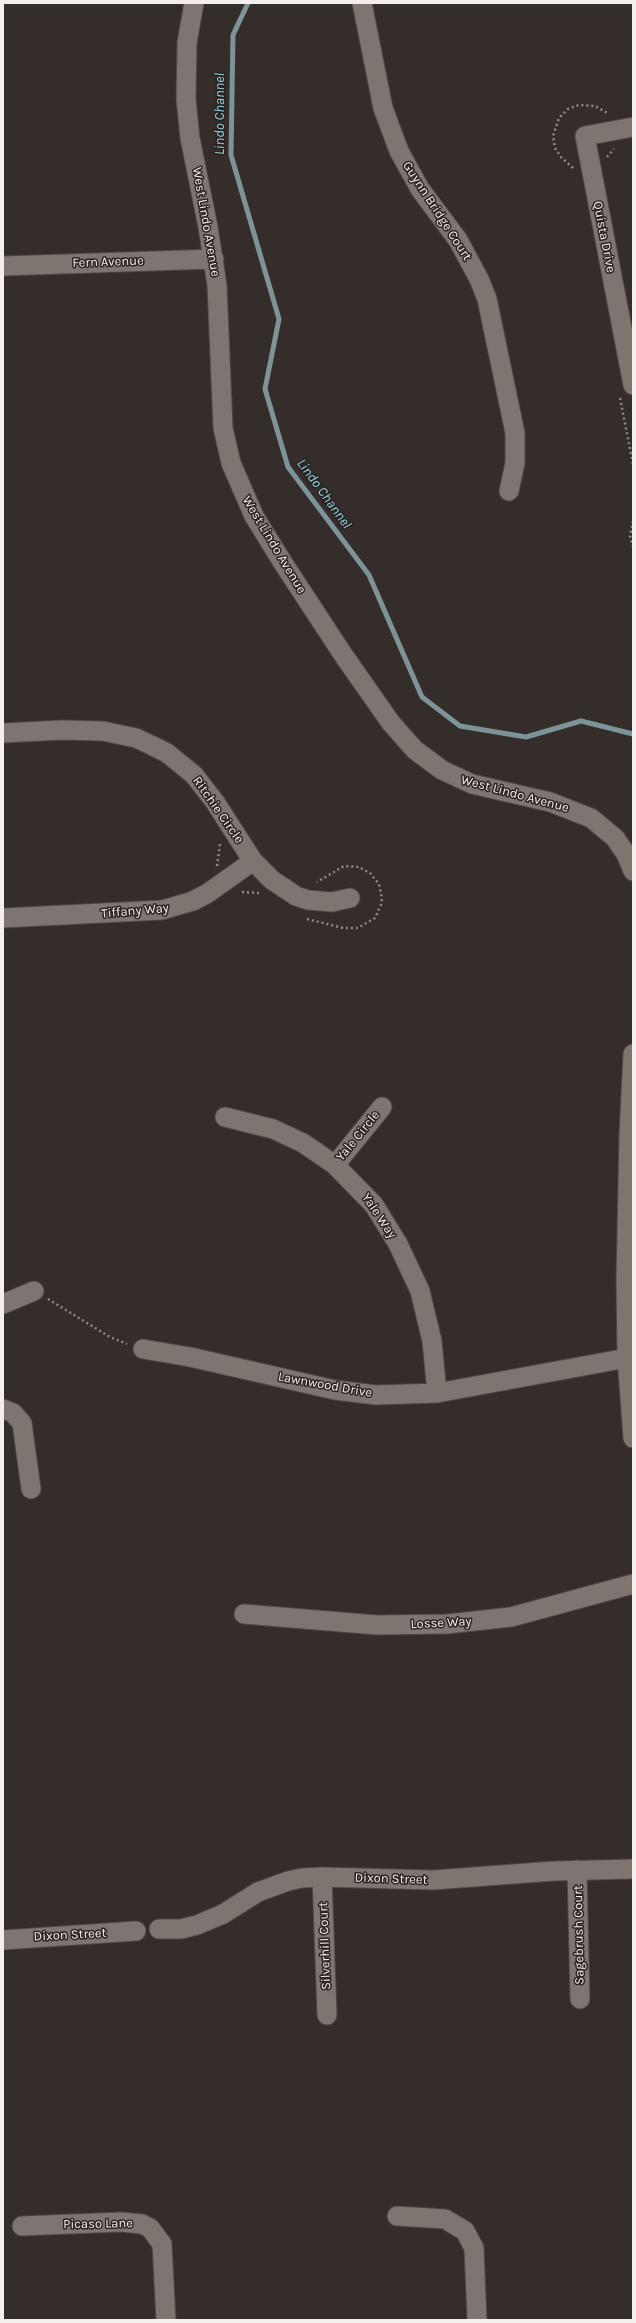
<!DOCTYPE html>
<style>
body{margin:0}
#map{position:relative;width:636px;height:2323px;overflow:hidden;background:#352d2a;font-family:Karla,sans-serif}
canvas{display:block}
.frame{position:absolute;inset:0;border:4px solid #f4efec;pointer-events:none}
</style>
<div id="map">
<canvas width="636" height="2323"></canvas>
<div class="frame"></div>
</div>
<script>
const c = document.querySelector('canvas').getContext('2d');
c.lineJoin = 'round';
const poly = rows => new Path2D(rows.map(r => 'M' + r).join(''));
function strokePath(path, color, width, dash) { c.strokeStyle = color; c.lineWidth = width; c.lineCap = dash ? 'butt' : 'round'; c.setLineDash(dash || []); c.stroke(path); }
function drawText(font, color, halo, rows, align = 'center') {
  c.font = font + ' Karla,sans-serif'; c.lineWidth = 3; c.setLineDash([]); c.textBaseline = 'middle'; c.strokeStyle = halo; c.fillStyle = color; for (const [text, x, y, turn = 0] of rows) {
    c.save(); c.translate(x, y); c.rotate((+turn || 0) * Math.PI / 180); c.textAlign = isNaN(turn) ? turn : align; if (halo) c.strokeText(text, 0, 0); c.fillText(text, 0, 0); c.restore();
  }
}
const stream = poly([
 [248,3,233,35,231,155,279,319,265,389,288,467,369,575,422,697,460,726,526,737,581,721,633,734]
]);
const path = poly([
 [607,157,614,149],
 [573,168,561,157,555,148,553,136,559,118,568,109,579,105,595,106,609,114],
 [620,398,633,464],
 [633,521,630,536,633,547],
 [217,866,220,844],
 [242,892,260,893],
 [307,919,343,928,358,928,375,918,381,905,382,899,379,884,370,873,359,867,344,866,317,882],
 [48,1299,110,1337,127,1344]
]);
const street = poly([
 [194,3,187,43,186,99,190,138,208,227,217,285,223,428,231,463,254,516,283,563,344,656,391,723,415,750,442,770,472,784,550,802,591,818,615,838,626,854,633,871],
 [362,3,383,108,399,151,420,189,458,240,479,279,487,299,515,433,515,463,509,491],
 [633,127,585,136,633,385],
 [3,266,214,259],
 [3,733,62,730,103,731,136,738,151,745,167,753,194,775,215,802,253,861,272,880,296,896,308,900,332,902,350,898],
 [3,918,162,910,193,901,208,893,253,861],
 [633,1054,629,1134,626,1280,627,1358,633,1438],
 [225,1117,273,1129,303,1143,335,1165,374,1205,398,1244,420,1291,432,1341,437,1393],
 [335,1165,382,1107],
 [3,1304,34,1291],
 [143,1349,190,1357,335,1390,376,1395,437,1393,627,1358],
 [3,1409,13,1413,22,1423,31,1489],
 [244,1614,377,1625,447,1624,511,1617,633,1584],
 [577,1870,580,1999],
 [322,1877,327,2015],
 [159,1929,181,1929,197,1925,223,1914,258,1892,288,1881,302,1878,322,1877,433,1880,554,1871,633,1869],
 [3,1940,136,1931],
 [397,2216,445,2219,465,2231,474,2248,477,2320],
 [22,2226,121,2222,142,2224,150,2228,162,2244,166,2320]
]);
const streetNames = [
 ["Guynn Bridge Court",437,211,57],
 ["West Lindo Avenue",206,222,80],
 ["Quista Drive",604,237,79],
 ["Fern Avenue",108,262,-2],
 ["West Lindo Avenue",274,545,59],
 ["West Lindo Avenue",515,794,15],
 ["Ritchie Circle",218,810,55],
 ["Tiffany Way",135,911,-5],
 ["Yale Circle",358,1136,-51],
 ["Yale Way",379,1216,56],
 ["Lawnwood Drive",325,1385,10],
 ["Losse Way",441,1623,-3],
 ["Dixon Street",391,1879,2],
 ["Dixon Street",70,1935,-3],
 ["Sagebrush Court",579,1935,-91],
 ["Silverhill Court",325,1946,-92],
 ["Picaso Lane",98,2224,-1]
];
const waterNames = [
 ["Lindo Channel",220,114,-90],
 ["Lindo Channel",324,494,54]
];
strokePath(stream, '#7c9398', 5);
strokePath(street, '#504946', 21);
strokePath(path, '#908986', 2.5, [2, 3]);
strokePath(street, '#7e7470', 19);
drawText('13px', '#f4efec', '#2b2320', streetNames);
drawText('italic 14px', '#8ed4e2', '#2b2320', waterNames);
</script>
